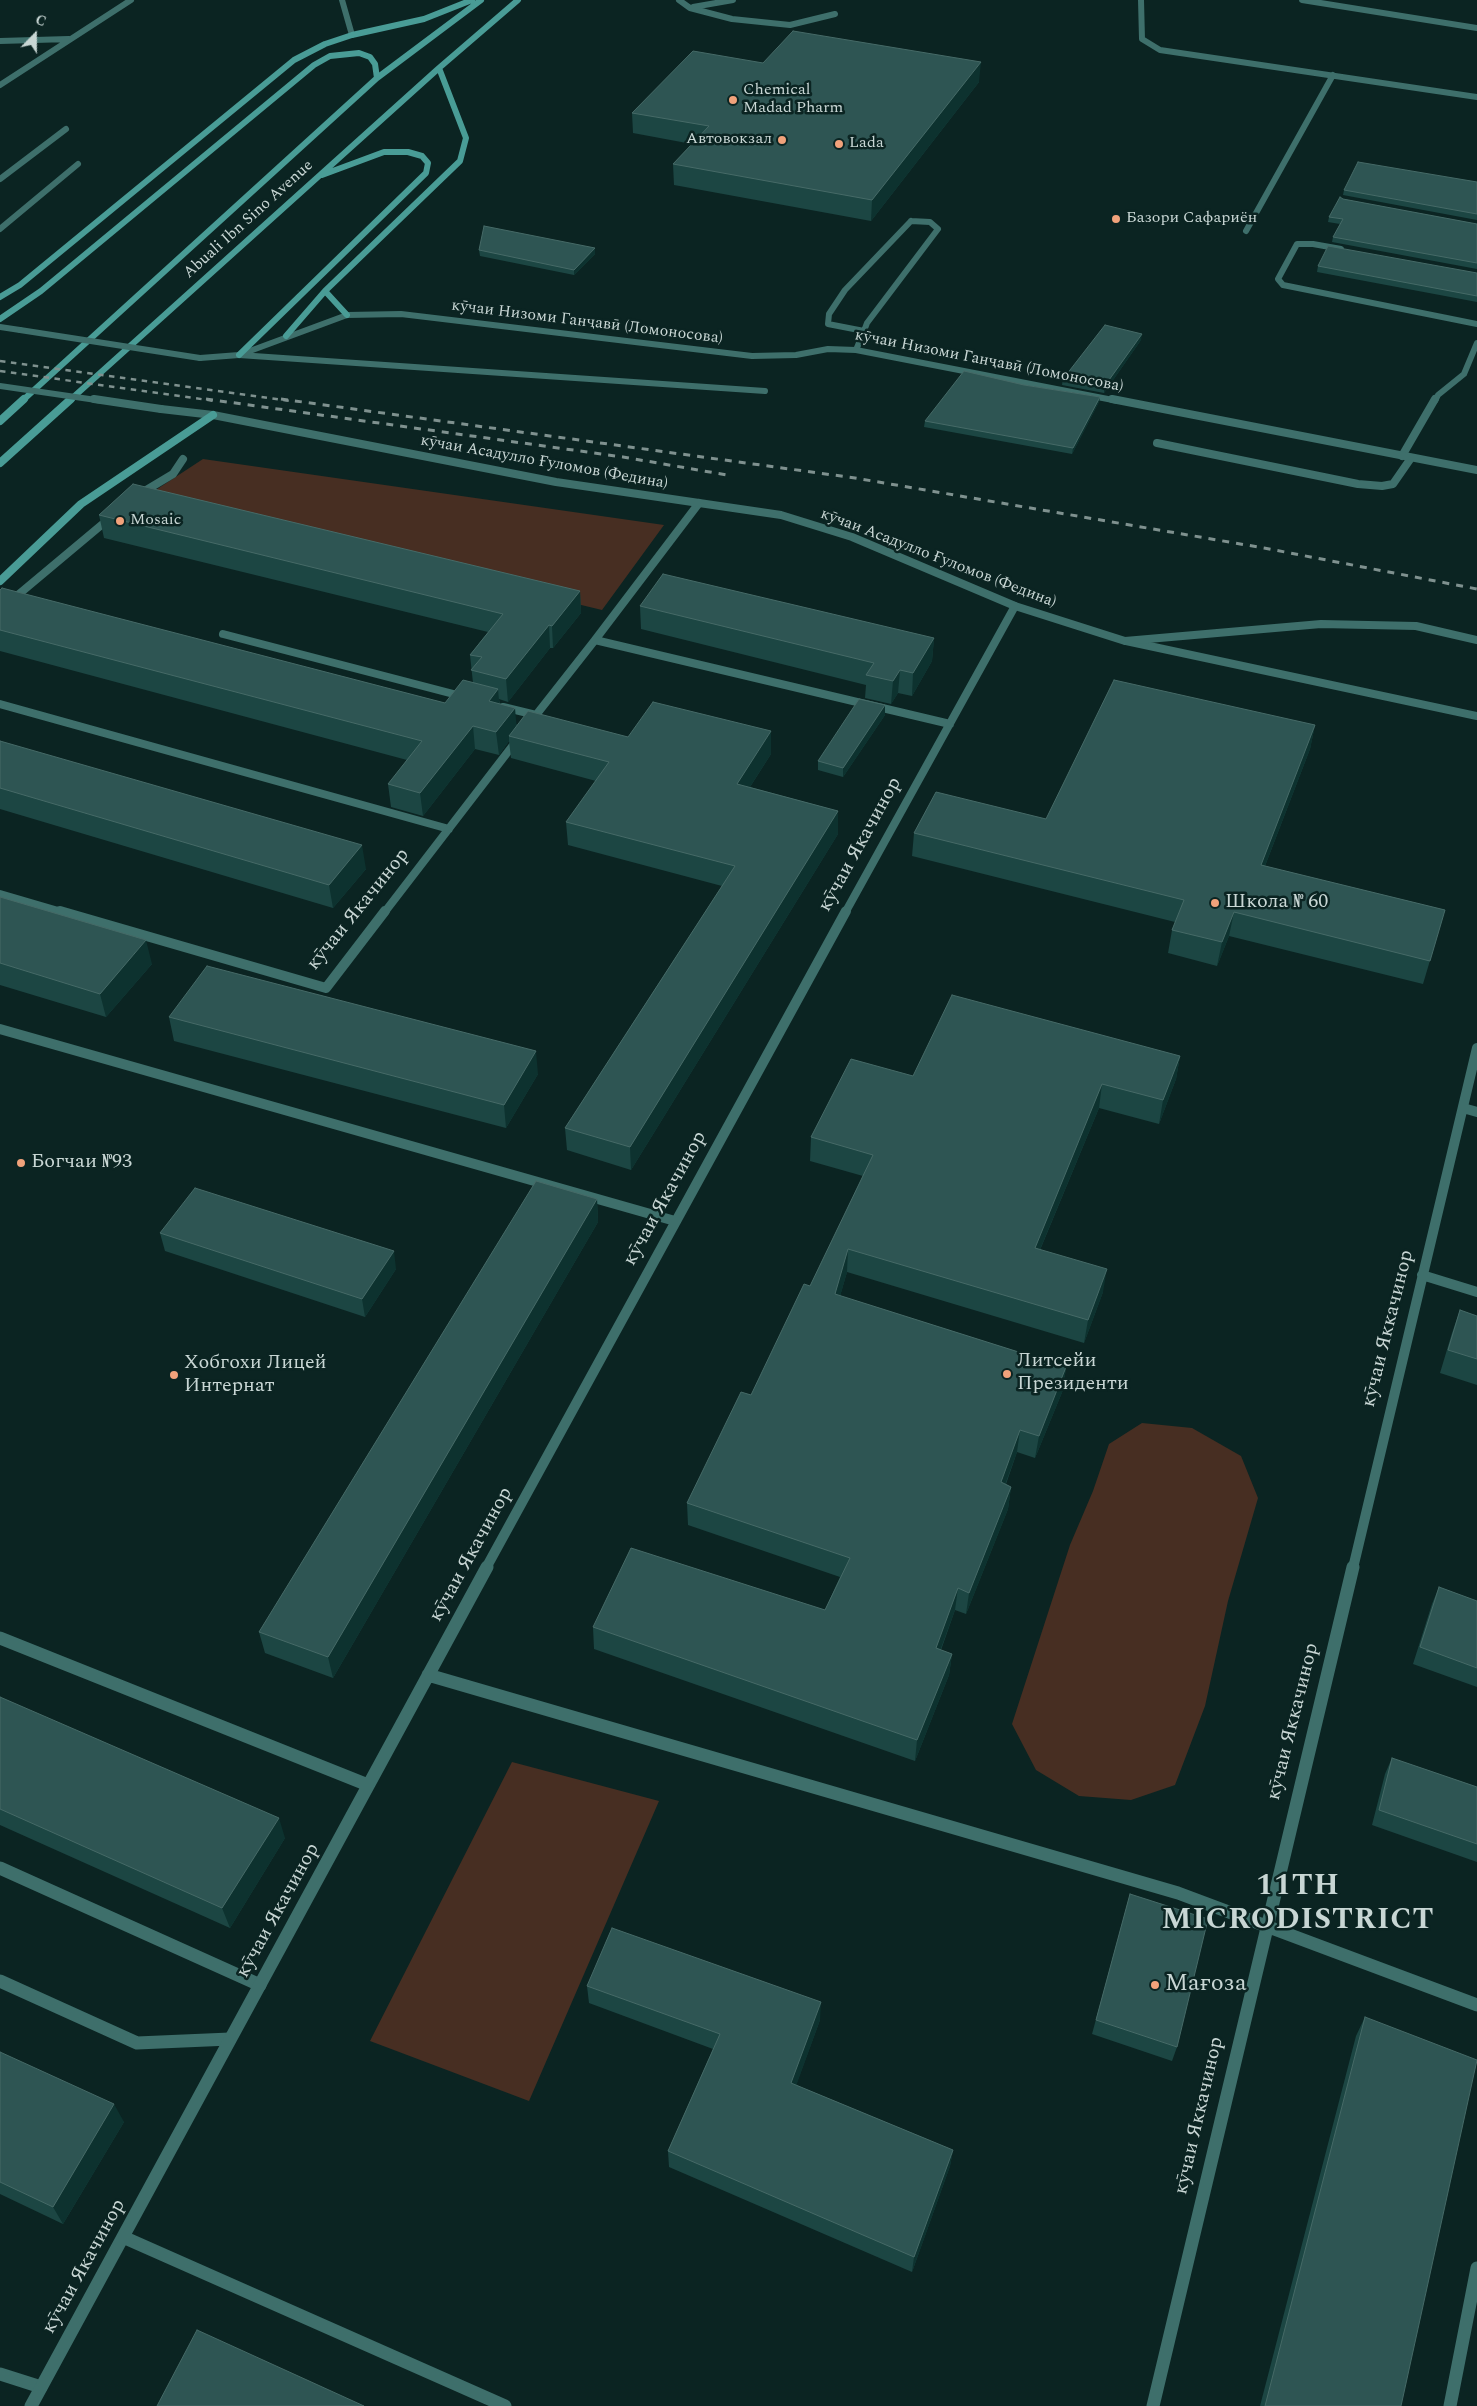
<!DOCTYPE html>
<meta charset="utf-8">
<style>
body{margin:0}
#map{position:relative;width:1477px;height:2406px;overflow:hidden;background:#0b2422;font-family:Spectral,serif}
canvas{display:block}
.north{position:absolute;left:10px;top:10px;width:50px;height:50px;-webkit-text-stroke:4px #0b2422;paint-order:stroke;rotate:22deg;font-size:14px;font-weight:700;line-height:20px;text-align:center;color:#c8d6d4}
.north::after{content:'';display:block;margin:auto;width:18px;height:22px;background:#c8d6d4;clip-path:polygon(50% 0,100% 100%,50% 72%,0 100%)}
</style>
<div id="map">
<canvas width="1477" height="2406"></canvas>
<div class="north">С</div>
</div>
<script>
const c = document.querySelector('canvas').getContext('2d');
c.lineJoin = 'round';
function paint(path, color) { c.fillStyle = color; c.fill(path, 'evenodd'); }
const poly = rows => new Path2D(rows.map(r => 'M' + r).join(''));
function strokePath(path, color, width, dash) { c.strokeStyle = color; c.lineWidth = width; c.lineCap = dash ? 'butt' : 'round'; c.setLineDash(dash || []); c.stroke(path); }
function drawText(font, color, halo, rows, align = 'center') {
  c.font = font + ' Spectral,serif'; c.lineWidth = 5; c.setLineDash([]); c.textBaseline = 'middle'; c.strokeStyle = halo; c.fillStyle = color; for (const [text, x, y, turn = 0] of rows) {
    c.save(); c.translate(x, y); c.rotate((+turn || 0) * Math.PI / 180); c.textAlign = isNaN(turn) ? turn : align; if (halo) c.strokeText(text, 0, 0); c.fillText(text, 0, 0); c.restore();
  }
}
const green = poly([
 [203,459,664,525,602,610,142,499],
 [1142,1423,1192,1428,1241,1456,1258,1498,1228,1601,1205,1706,1175,1785,1131,1800,1079,1796,1036,1770,1012,1724,1070,1545,1093,1491,1109,1444],
 [512,1762,659,1801,529,2101,370,2041]
]);
const serviceFar2 = poly([
 [342,0,352,35],
 [679,0,690,8,732,19,790,25,835,14],
 [1141,0,1142,39,1160,50,1477,97],
 [693,7,733,0],
 [0,179,66,129],
 [911,221,930,222,938,229,867,323,864,331,828,324,829,314,845,290,911,221],
 [0,229,78,164],
 [1246,231,1333,75],
 [1341,249,1313,244,1297,244,1278,279,1283,285,1477,324],
 [856,350,864,331],
 [239,355,765,391],
 [1435,401,1438,395,1464,374,1477,343]
]);
const serviceFar1 = poly([
 [1157,443,1358,484,1382,486,1393,484,1411,458],
 [1402,456,1435,399],
 [138,495,173,474,183,459],
 [0,610,111,517]
]);
const service = poly([
 [0,1868,260,1985],
 [0,1981,137,2043,230,2039],
 [0,2374,41,2387]
]);
const minorFar3 = poly([
 [1302,0,1477,28],
 [0,41,69,39],
 [0,85,131,0]
]);
const minorFar2 = poly([
 [223,634,465,697],
 [595,640,699,503],
 [1126,641,1477,716],
 [0,704,449,829],
 [503,707,536,715],
 [529,724,595,640,950,724],
 [0,894,65,913],
 [384,913,517,740],
 [845,913,1015,606]
]);
const minorFar1 = poly([
 [60,911,326,988,385,911],
 [0,1029,675,1221],
 [1463,1108,1477,1112],
 [1422,1275,1477,1292],
 [486,1568,846,911],
 [1353,1568,1477,1048]
]);
const minor = poly([
 [0,1638,368,1785],
 [428,1675,1178,1893,1477,2005],
 [123,2237,505,2406],
 [31,2406,487,1567],
 [1153,2406,1353,1567],
 [1450,2406,1477,2268]
]);
const tertiaryFar1 = poly([
 [0,327,20,330],
 [200,358,239,355,347,315,401,314,752,356,796,355,828,349,856,350,1118,401]
]);
const tertiary = poly([
 [1112,399,1477,470],
 [161,409,213,415,556,482,781,515,852,537,1015,606,1125,641,1321,624,1416,626,1477,640]
]);
const secondaryFar1 = poly([
 [325,291,347,315],
 [0,297,20,285,294,60,325,44,352,35,424,19,472,0],
 [0,319,41,291,314,65,330,56,359,53,370,57,375,64,377,78],
 [286,336,325,291,460,161,466,138,439,68],
 [239,355,426,173,428,163,422,156,408,152,384,152,322,175],
 [22,401,377,78,481,0],
 [69,401,439,68,518,0]
]);
const secondary = poly([
 [0,421,24,399],
 [0,463,71,399],
 [0,581,81,504,213,415]
]);
const railFar1 = poly([
 [0,361,290,401],
 [0,371,215,401]
]);
const rail = poly([
 [206,399,623,457,727,475],
 [281,399,855,478,1264,548,1477,589]
]);
const tertiaryBridgeFar1 = poly([
 [20,330,200,358],
 [0,386,103,401]
]);
const tertiaryBridge = poly([
 [94,399,161,409]
]);
const wall = poly([
 [763,63,979,82,871,221,674,185,673,164,692,144,633,133,632,113],
 [1477,182,1477,220,1343,195,1344,190],
 [1343,199,1477,224,1477,269,1332,242,1333,237,1340,224,1328,222,1329,217],
 [479,250,595,254,574,275,480,256],
 [1318,266,1477,273,1477,302,1317,272],
 [1141,340,1104,393,1062,385,1063,379],
 [1024,385,1100,397,1099,402,1072,454,924,427,925,421],
 [99,515,580,591,581,613,553,648,550,648,508,702,499,699,500,704,517,725,628,737,771,754,750,787,838,811,838,834,631,1170,567,1150,565,1128,722,886,568,845,566,822,596,781,511,758,509,741,499,755,475,749,423,816,391,807,388,784,407,760,0,651,0,590,445,703,473,683,470,655,488,632,104,538],
 [640,606,934,638,932,661,912,696,898,693,891,704,865,698,866,685,641,629],
 [885,705,885,715,843,777,818,770,818,761],
 [1315,725,1310,749,1265,866,1445,910,1423,984,1229,936,1217,966,1168,953,1172,930,1175,922,912,856,914,833,1046,819],
 [0,741,366,869,333,908,0,809],
 [0,897,152,964,106,1017,0,985],
 [169,1017,538,1074,506,1128,174,1041],
 [1180,1056,1176,1079,1159,1124,1099,1108,1040,1250,1103,1292,1084,1343,847,1272,840,1296,1066,1367,1063,1390,1035,1458,1017,1452,1006,1484,1011,1487,1008,1509,966,1614,955,1610,941,1650,952,1654,949,1675,915,1761,594,1649,593,1627,825,1610,840,1577,688,1525,687,1503,751,1395,810,1286,863,1176,810,1161,811,1137,913,1076],
 [597,1199,598,1222,333,1678,265,1653,259,1632],
 [160,1233,396,1269,365,1317,165,1251],
 [1460,1310,1477,1316,1477,1385,1440,1373,1452,1333],
 [1439,1587,1477,1601,1477,1687,1413,1664,1432,1604],
 [0,1697,285,1838,230,1928,0,1825],
 [1392,1758,1477,1787,1477,1862,1372,1825,1385,1774],
 [1130,1894,1177,2047,1172,2061,1092,2034],
 [587,1986,820,2020,796,2085,953,2150,950,2166,912,2272,669,2167,668,2151,713,2049,589,2003],
 [1365,2017,1401,2406,1260,2406,1356,2036],
 [0,2052,124,2122,63,2224,0,2194]
]);
const shadedWall = poly([
 [981,62,979,82,871,221,872,200],
 [595,248,595,254,574,275,574,270],
 [1142,334,1141,340,1104,393,1104,387],
 [1100,397,1099,402,1072,454,1073,448],
 [580,591,581,613,553,648,552,626],
 [549,625,550,648,508,702,506,679],
 [934,638,932,661,912,696,913,673],
 [900,670,898,693,891,704,893,681],
 [498,689,500,712,489,701],
 [885,705,885,715,843,777,843,768],
 [515,708,517,731,509,736,509,741,499,755,496,732],
 [1315,725,1310,749,1256,889,1261,865],
 [473,726,475,749,423,816,420,793],
 [771,731,771,754,737,807,737,784],
 [838,811,838,834,631,1170,630,1147],
 [362,845,366,869,333,908,329,885],
 [1234,912,1229,936,1217,966,1222,942],
 [146,940,152,964,106,1017,100,994],
 [536,1051,538,1074,506,1128,504,1105],
 [1180,1056,1176,1079,1159,1124,1163,1100],
 [1102,1084,1099,1108,1031,1271,1035,1248],
 [597,1199,598,1222,333,1678,328,1657],
 [848,1249,847,1272,834,1317,835,1294],
 [394,1251,396,1269,365,1317,362,1299],
 [1107,1269,1103,1292,1084,1343,1088,1320],
 [1066,1367,1063,1390,1035,1458,1039,1436],
 [1020,1430,1017,1452,998,1504,1001,1482],
 [1011,1487,1008,1509,966,1614,969,1593],
 [958,1588,955,1610,933,1670,936,1648],
 [952,1654,949,1675,915,1761,917,1740],
 [279,1818,285,1838,230,1928,222,1908],
 [821,2002,820,2020,791,2100,791,2083],
 [114,2104,124,2122,63,2224,53,2207],
 [953,2150,950,2166,912,2272,914,2257]
]);
const building = poly([
 [793,31,981,62,872,200,673,164,709,126,632,113,693,51,763,63,793,31],
 [1358,162,1477,182,1477,214,1344,190,1358,162],
 [1340,197,1343,199,1477,224,1477,263,1333,237,1343,219,1329,217,1340,197],
 [484,226,595,248,574,270,479,250,484,226],
 [1328,246,1477,273,1477,296,1318,266,1328,246],
 [1105,325,1142,334,1104,387,1063,379,1105,325],
 [964,371,1024,385,1100,397,1073,448,925,421,964,371],
 [133,484,580,591,552,626,549,625,506,679,471,670,482,657,470,655,503,614,99,515,133,484],
 [663,574,934,638,913,673,900,670,893,681,866,675,874,663,640,606,663,574],
 [2,588,445,703,463,680,498,689,489,701,515,708,496,732,473,726,420,793,388,784,422,741,0,630,0,590,2,588],
 [1114,680,1315,725,1261,865,1445,910,1430,961,1234,912,1222,942,1172,930,1184,900,914,833,936,792,1046,819,1114,680],
 [859,699,885,705,843,768,818,761,859,699],
 [653,702,771,731,737,784,838,811,630,1147,565,1128,735,866,566,822,609,762,509,736,528,711,628,737,653,702],
 [0,741,362,845,329,885,0,788,0,741],
 [0,897,146,940,100,994,0,963,0,897],
 [207,966,536,1051,504,1105,169,1017,207,966],
 [952,995,1180,1056,1163,1100,1102,1084,1035,1248,1107,1269,1088,1320,848,1249,835,1294,1066,1367,1039,1436,1020,1430,1001,1482,1011,1487,969,1593,958,1588,936,1648,952,1654,917,1740,593,1627,631,1548,825,1610,850,1558,687,1503,741,1392,751,1395,804,1284,810,1286,873,1155,811,1137,851,1059,913,1076,952,995],
 [536,1181,597,1199,328,1657,259,1632,536,1181],
 [195,1188,394,1251,362,1299,160,1233,195,1188],
 [1460,1310,1477,1316,1477,1359,1448,1350,1460,1310],
 [1439,1587,1477,1601,1477,1668,1420,1647,1439,1587],
 [0,1697,279,1818,222,1908,0,1809,0,1697],
 [1392,1758,1477,1787,1477,1844,1379,1810,1392,1758],
 [1130,1894,1208,1919,1177,2047,1096,2020,1130,1894],
 [612,1928,821,2002,791,2083,953,2150,914,2257,668,2151,720,2034,587,1986,612,1928],
 [1365,2017,1477,2060,1401,2406,1265,2406,1365,2017],
 [0,2052,114,2104,53,2207,0,2182,0,2052],
 [197,2330,364,2406,157,2406,197,2330]
]);
const markers = [
 [733,100,5,"#f1a27b"],
 [782,140,5,"#f1a27b"],
 [839,144,5,"#f1a27b"],
 [1116,219,5,"#f1a27b"],
 [120,521,5,"#f1a27b"],
 [1215,903,5,"#f1a27b"],
 [21,1163,5,"#f1a27b"],
 [1007,1374,5,"#f1a27b"],
 [174,1375,5,"#f1a27b"],
 [1155,1985,5,"#f1a27b"]
];
const farPoinames = [
 ["Chemical",743,91],
 ["Madad Pharm",743,109],
 ["Автовокзал",772,140,"right"],
 ["Lada",849,144],
 ["Базори Сафариён",1126,219],
 ["Mosaic",130,521]
];
const farStreetnames = [
 ["Abuali Ibn Sino Avenue",249,220,-42],
 ["кӯчаи Низоми Ганҷавӣ (Ломоносова)",587,323,7],
 ["кӯчаи Низоми Ганҷавӣ (Ломоносова)",989,362,11],
 ["кӯчаи Асадулло Ғуломов (Федина)",544,463,10],
 ["кӯчаи Асадулло Ғуломов (Федина)",938,559,21]
];
const streetNames = [
 ["кӯчаи Якачинор",861,845,-61],
 ["кӯчаи Якачинор",359,910,-51],
 ["кӯчаи Якачинор",666,1199,-61],
 ["кӯчаи Яккачинор",1389,1329,-76],
 ["кӯчаи Якачинор",472,1555,-61],
 ["кӯчаи Яккачинор",1294,1722,-76],
 ["кӯчаи Якачинор",279,1911,-61],
 ["кӯчаи Яккачинор",1200,2116,-77],
 ["кӯчаи Якачинор",85,2267,-61]
];
const poiNames = [
 ["Школа № 60",1225,903],
 ["Богчаи №93",31,1163],
 ["Литсейи",1017,1362],
 ["Президенти",1017,1385],
 ["Хобгохи Лицей",184,1364],
 ["Интернат",184,1387]
];
const nearPoinames = [
 ["Мағоза",1165,1985]
];
const nearDistrictnames = [
 ["11TH",1298,1888],
 ["MICRODISTRICT",1298,1922]
];
paint(green, '#472e22');
strokePath(serviceFar2, '#3e6f6b', 6);
strokePath(serviceFar1, '#3e6f6b', 8);
strokePath(service, '#3e6f6b', 13);
strokePath(minorFar3, '#3e6f6b', 6);
strokePath(minorFar2, '#3e6f6b', 8);
strokePath(minorFar1, '#3e6f6b', 10);
strokePath(minor, '#3e6f6b', 13);
strokePath(tertiaryFar1, '#3e6f6b', 6);
strokePath(tertiary, '#3e6f6b', 8);
strokePath(secondaryFar1, '#499c96', 6);
strokePath(secondary, '#499c96', 8);
strokePath(railFar1, '#7f918f', 2.5, [5.5, 5.5]);
strokePath(rail, '#7f918f', 3, [7, 7]);
strokePath(tertiaryBridgeFar1, '#3e6f6b', 6);
strokePath(tertiaryBridge, '#3e6f6b', 8);
paint(wall, '#1c4643');
paint(shadedWall, '#0d322f');
paint(building, '#2e5553');
strokePath(building, '#466a67', 1);
for (const [x, y, r, color] of markers) { const dot = new Path2D(); dot.arc(x, y, r, 0, 2 * Math.PI); c.fillStyle = color; c.fill(dot); strokePath(dot, '#0b2422', 2); }
drawText('16px', '#c8d6d4', '#0b2422', farPoinames, 'left');
drawText('16px', '#c8d6d4', '#0b2422', farStreetnames);
drawText('20px', '#c8d6d4', '#0b2422', streetNames);
drawText('20px', '#c8d6d4', '#0b2422', poiNames, 'left');
drawText('24px', '#c8d6d4', '#0b2422', nearPoinames, 'left');
c.letterSpacing = '1px';
drawText('bold 30px', '#c8d6d4', '#0b2422', nearDistrictnames);
c.letterSpacing = '0px';
</script>
